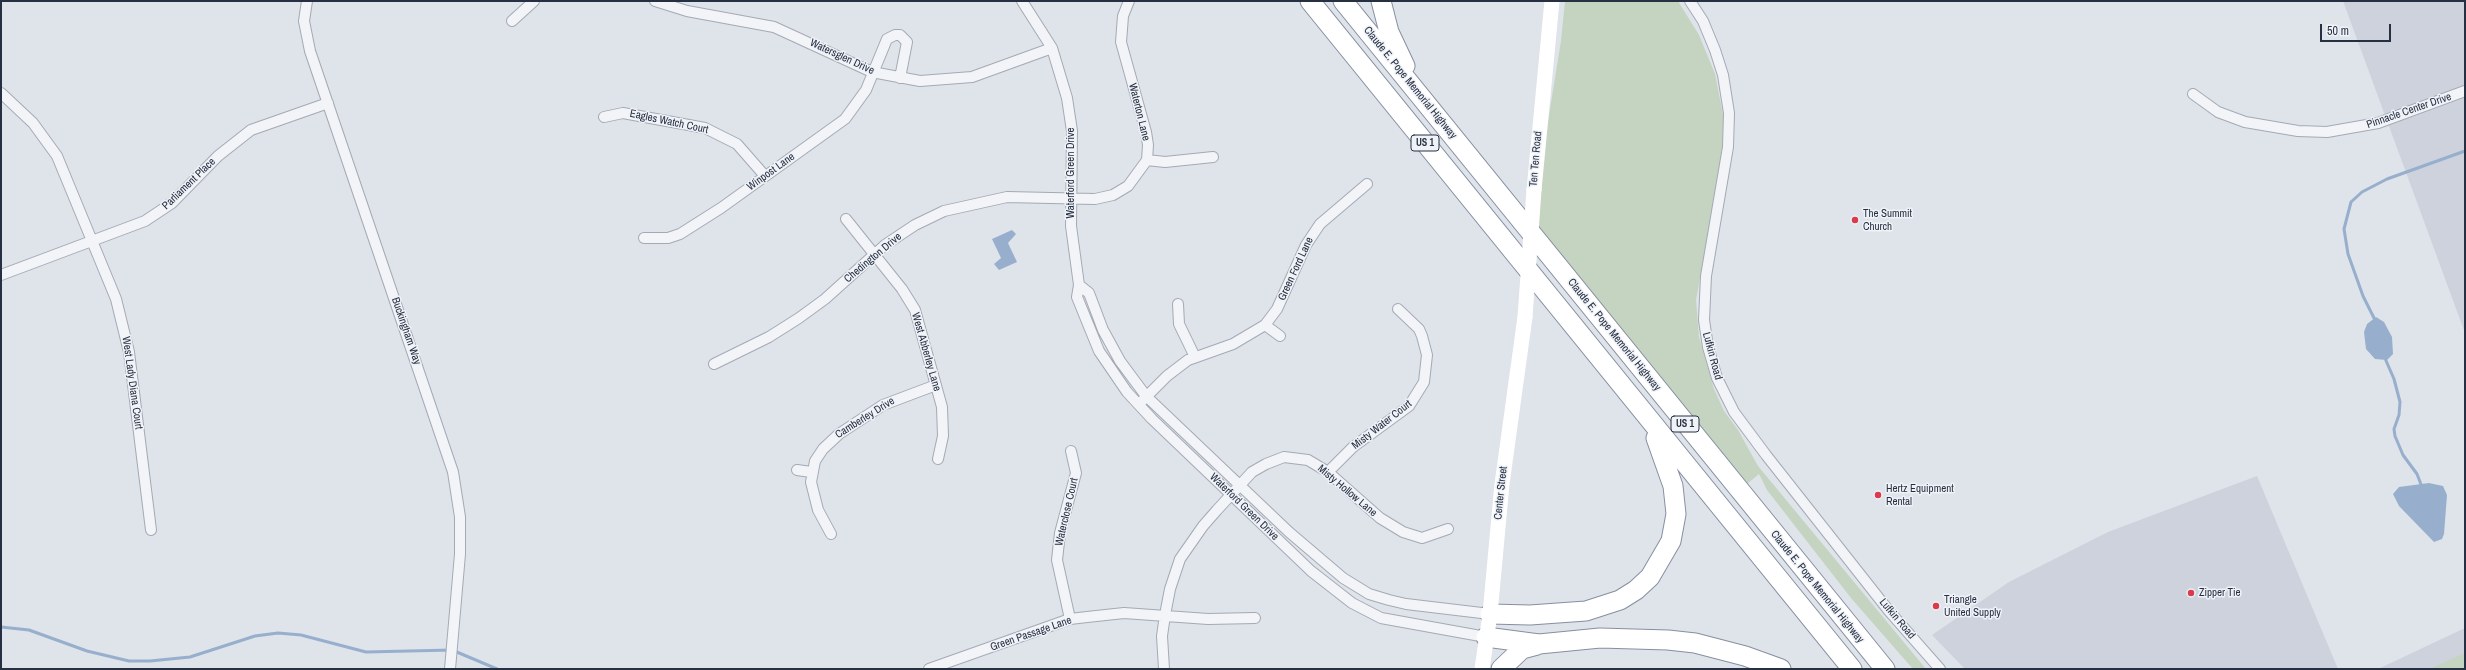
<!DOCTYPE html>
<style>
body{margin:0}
#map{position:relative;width:2466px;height:670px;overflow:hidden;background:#dfe3ea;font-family:"Archivo Narrow",sans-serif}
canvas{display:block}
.frame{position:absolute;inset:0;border:2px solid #273042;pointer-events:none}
.scale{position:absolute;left:2320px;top:24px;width:71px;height:18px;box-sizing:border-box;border:2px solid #273042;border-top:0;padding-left:5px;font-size:12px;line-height:14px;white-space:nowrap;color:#273042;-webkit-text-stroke:3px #eff2f7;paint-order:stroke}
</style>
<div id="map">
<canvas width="2466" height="670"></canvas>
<div class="frame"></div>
<div class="scale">50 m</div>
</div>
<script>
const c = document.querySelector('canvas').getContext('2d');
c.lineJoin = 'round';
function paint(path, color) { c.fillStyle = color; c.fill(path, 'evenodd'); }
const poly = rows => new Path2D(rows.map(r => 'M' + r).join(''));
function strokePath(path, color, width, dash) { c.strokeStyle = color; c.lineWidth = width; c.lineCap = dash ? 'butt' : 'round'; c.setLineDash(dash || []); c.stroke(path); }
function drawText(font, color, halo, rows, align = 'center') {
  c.font = font + ' "Archivo Narrow",sans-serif'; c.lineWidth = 3; c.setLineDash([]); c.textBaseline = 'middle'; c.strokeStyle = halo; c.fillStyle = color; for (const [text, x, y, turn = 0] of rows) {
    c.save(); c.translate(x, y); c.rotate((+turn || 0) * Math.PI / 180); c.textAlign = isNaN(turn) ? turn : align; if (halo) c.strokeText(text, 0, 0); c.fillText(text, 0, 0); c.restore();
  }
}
const built = poly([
 [2343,1,2465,1,2465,333],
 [2257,476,2338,669,1965,669,1932,635,2009,582,2108,532],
 [2465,628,2465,669,2378,669]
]);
const green = poly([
 [1565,1,1678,1,1699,35,1715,74,1724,120,1721,161,1696,300,1699,337,1714,389,1724,411,1738,430,1758,466,1926,669,1913,669,1851,598,1767,490,1759,474,1747,484,1538,228,1545,140,1561,41],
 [2465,653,2465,669,2429,669]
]);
const water = poly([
 [1012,230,1016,234,1008,243,1017,262,999,270,994,264,1001,258,992,239],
 [2376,317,2384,322,2392,337,2393,354,2387,360,2375,359,2366,349,2364,332,2367,324],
 [2429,483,2443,486,2447,495,2444,534,2442,539,2434,542,2399,506,2393,494,2399,487]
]);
const stream = poly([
 [2375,320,2363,296,2348,254,2344,229,2351,202,2362,192,2387,179,2465,151],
 [2384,356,2394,379,2400,402,2399,415,2394,429,2395,436,2403,455,2417,474,2422,487],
 [1,627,29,630,87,651,129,661,150,661,190,657,255,636,278,633,301,635,366,652,452,650,497,669]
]);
const street = poly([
 [307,1,304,21,310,51,453,472,460,517,460,554,450,669],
 [655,1,687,11,774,27,872,72,920,81,972,77,1052,48],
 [1022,1,1052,48,1067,98,1072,131,1071,226,1079,285,1077,297,1099,351,1127,392,1152,419,1311,571,1352,603,1381,618,1486,637],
 [1690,1,1703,21,1715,50,1723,75,1729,113,1728,147,1706,276,1704,320,1708,347,1717,378,1734,412,1766,455,1889,611,1940,669],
 [512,21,534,1],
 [1,93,33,123,57,156,116,299,129,352,151,530],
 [2193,94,2218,112,2245,122,2298,131,2327,132,2378,123,2465,91],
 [604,117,623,113,705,128,737,144,765,176],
 [1147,160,1165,162,1213,157],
 [846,219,902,289,915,310,942,407,943,436,938,459],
 [644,238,668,238,680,234,721,208,845,119,866,90,887,39,895,35,900,35,907,42,900,78],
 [1,275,145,221,172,203,218,156,251,130,328,103],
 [1079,285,1089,293,1103,330,1120,361,1146,396,1289,532,1343,578,1369,594,1389,600,1406,604,1490,614],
 [1178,304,1179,324,1195,357],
 [1265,325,1280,336],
 [714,364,769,337,799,318,825,299,885,245,915,225,944,211,1007,197,1095,199,1113,195,1128,186,1147,160,1148,145,1146,132,1121,42,1123,16,1129,1],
 [1142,401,1167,376,1188,360,1233,344,1265,325,1277,309,1306,245,1320,224,1367,184],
 [797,470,811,472],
 [1328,472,1353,447,1409,406,1424,382,1427,355,1422,336,1419,329,1398,309],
 [831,534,818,510,811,482,815,461,823,449,839,434,883,405,936,385],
 [1070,619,1057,560,1060,533,1076,473,1071,451],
 [929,669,1070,619,1087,617,1124,613,1208,619,1255,618],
 [1164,669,1162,636,1165,615,1170,589,1180,559,1203,526,1217,510,1252,472,1266,464,1284,457,1308,460,1328,472,1380,518,1403,532,1422,538,1448,529]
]);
const secondary = poly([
 [1534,190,1552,1],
 [1482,669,1490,614,1502,484,1525,317]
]);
const highway = poly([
 [1310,1,1852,669],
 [1343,1,1885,669],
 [1381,1,1389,32,1405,66],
 [1490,614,1530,615,1586,611,1620,600,1636,590,1650,577,1671,541,1676,514,1673,486,1656,438],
 [1486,637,1539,644,1600,638,1668,640,1695,643,1745,656,1781,669],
 [1501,669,1522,649,1537,645]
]);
const secondaryBridge = poly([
 [1525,317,1534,190]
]);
const markers = [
 [1855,220,4,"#d93a4c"],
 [1878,495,4,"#d93a4c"],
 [2191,593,4,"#d93a4c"],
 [1936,606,4,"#d93a4c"]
];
const shields = [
 [1425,143,28],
 [1685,424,28]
];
const shieldNames = [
 ["US 1",1425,143],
 ["US 1",1685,424]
];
const streetNames = [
 ["Watersglen Drive",842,57,25],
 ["Claude E. Pope Memorial Highway",1410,83,51],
 ["Pinnacle Center Drive",2409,111,-19],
 ["Waterton Lane",1139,112,76],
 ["Eagles Watch Court",669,122,12],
 ["Ten Ten Road",1536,159,-85],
 ["Winpost Lane",771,172,-36],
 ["Waterford Green Drive",1071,173,-90],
 ["Parliament Place",189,184,-44],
 ["Chedington Drive",873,258,-40],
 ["Green Ford Lane",1296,269,-65],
 ["Buckingham Way",406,331,71],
 ["Claude E. Pope Memorial Highway",1614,335,51],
 ["West Abberley Lane",926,352,74],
 ["Lufkin Road",1712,356,75],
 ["West Lady Diana Court",132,383,82],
 ["Camberley Drive",865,418,-32],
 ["Misty Water Court",1382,425,-38],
 ["Misty Hollow Lane",1347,491,40],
 ["Center Street",1501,493,-84],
 ["Waterford Green Drive",1244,507,44],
 ["Waterclose Court",1067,512,-77],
 ["Claude E. Pope Memorial Highway",1817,587,51],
 ["Lufkin Road",1897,619,50],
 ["Green Passage Lane",1031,634,-19]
];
const poiNames = [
 ["The Summit",1863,214],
 ["Church",1863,227],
 ["Hertz Equipment",1886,489],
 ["Rental",1886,502],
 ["Zipper Tie",2199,593],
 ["Triangle",1944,600],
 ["United Supply",1944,613]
];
paint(built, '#cdd2dc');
paint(green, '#c4d4c0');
paint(water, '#97afcd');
strokePath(stream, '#97afcd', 3);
strokePath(street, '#a4aab4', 12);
strokePath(highway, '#868fa2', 21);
strokePath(street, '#f3f4f8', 10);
strokePath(secondary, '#fff', 15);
strokePath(highway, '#fff', 19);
strokePath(secondaryBridge, '#fff', 15);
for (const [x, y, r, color] of markers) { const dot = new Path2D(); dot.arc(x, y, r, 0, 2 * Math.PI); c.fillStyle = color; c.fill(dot); strokePath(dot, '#eff2f7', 1.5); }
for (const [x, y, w] of shields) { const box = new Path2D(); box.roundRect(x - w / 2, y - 8, w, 16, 3); c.fillStyle = '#eff2f7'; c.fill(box); strokePath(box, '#273042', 1); }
drawText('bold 10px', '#273042', null, shieldNames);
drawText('11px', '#273042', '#eff2f7', streetNames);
drawText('11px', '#273042', '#eff2f7', poiNames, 'left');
</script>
